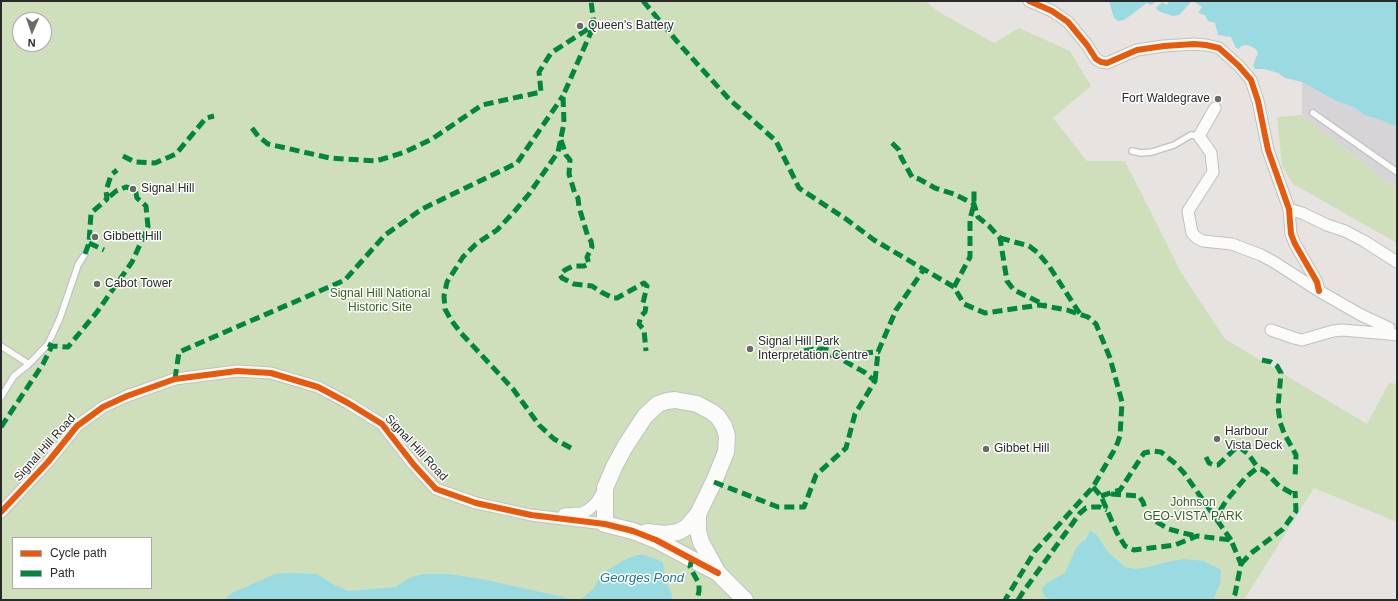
<!DOCTYPE html>
<style>
body{margin:0}
#map{position:relative;width:1398px;height:601px;overflow:hidden;background:#e6e3e0;font-family:Arial,sans-serif}
canvas{display:block}
.frame{position:absolute;inset:0;border:2px solid #292929;pointer-events:none}
.legend{position:absolute;left:12px;top:537px;width:140px;height:52px;box-sizing:border-box;background:#fff;border:1px solid #a9a9a9;margin:0;padding:5px 7px;list-style:none;font-size:12px;color:#292929}
.legend li{display:flex;align-items:center;gap:8px;height:20px}
.legend b{width:20px;border:1px solid #a9a9a9}
.north{position:absolute;left:12px;top:12px;width:40px;height:40px;box-sizing:border-box;background:#fff;border:1px solid #a9a9a9;border-radius:50%;rotate:182deg;font-size:11px;font-weight:700;line-height:16px;text-align:center;color:#292929}
.north::after{content:'';display:block;margin:auto;width:14px;height:18px;background:#6b6a69;clip-path:polygon(50% 0,100% 100%,50% 72%,0 100%)}
</style>
<div id="map">
<canvas width="1398" height="601"></canvas>
<div class="frame"></div>
<ul class="legend">
<li><b style="height:5px;background:#e8590c"></b>Cycle path</li>
<li><b style="height:5px;background:#00873e"></b>Path</li>
</ul>
<div class="north">N</div>
</div>
<script>
const c = document.querySelector('canvas').getContext('2d');
c.lineJoin = 'round';
function paint(path, color) { c.fillStyle = color; c.fill(path, 'evenodd'); }
const poly = rows => new Path2D(rows.map(r => 'M' + r).join(''));
function strokePath(path, color, width, dash) { c.strokeStyle = color; c.lineWidth = width; c.lineCap = dash ? 'butt' : 'round'; c.setLineDash(dash || []); c.stroke(path); }
function drawText(font, color, halo, rows, align = 'center') {
  c.font = font + ' Arial,sans-serif'; c.lineWidth = 3; c.setLineDash([]); c.textBaseline = 'middle'; c.strokeStyle = halo; c.fillStyle = color; for (const [text, x, y, turn = 0] of rows) {
    c.save(); c.translate(x, y); c.rotate((+turn || 0) * Math.PI / 180); c.textAlign = isNaN(turn) ? turn : align; if (halo) c.strokeText(text, 0, 0); c.fillText(text, 0, 0); c.restore();
  }
}
const industrial = poly([
 [1302,82,1338,102,1354,107,1365,115,1378,119,1397,127,1397,189,1302,115]
]);
const green = poly([
 [1,1,925,1,939,12,994,43,1019,28,1070,51,1091,86,1053,118,1087,161,1125,161,1182,274,1225,339,1367,424,1389,383,1397,384,1397,522,1314,488,1244,600,1,600],
 [20,20,44,20,44,44,20,44],
 [13,538,151,538,151,588,13,588],
 [1302,115,1397,189,1397,243,1293,184,1282,166,1277,117]
]);
const water = poly([
 [1109,1,1157,1,1151,5,1147,3,1124,20,1118,21,1114,18],
 [1169,1,1192,1,1179,15,1173,16,1158,11,1156,8,1162,2,1167,5],
 [1193,1,1397,1,1397,127,1378,119,1364,115,1354,107,1338,102,1302,82,1285,78,1278,73,1264,69,1255,69,1253,65,1258,53,1256,49,1250,46,1246,45,1241,46,1239,49,1236,48,1231,37,1218,35,1215,23,1208,21,1205,15,1198,13,1202,7],
 [1090,531,1096,534,1108,552,1125,567,1135,569,1144,568,1171,561,1184,559,1204,561,1221,570,1220,584,1213,600,1050,600,1044,596,1042,589,1047,583,1065,573,1077,546,1086,539],
 [637,555,645,555,663,562,665,579,672,595,672,600,580,600,593,589,598,580,606,571,626,559],
 [292,573,317,574,331,583,348,591,396,587,409,578,422,574,449,574,482,579,576,600,224,600,232,593,275,574]
]);
const lane = poly([
 [1313,113,1397,172],
 [1132,151,1141,153,1152,152,1174,145,1191,135,1199,136],
 [1,346,29,364,14,376,1,397],
 [29,364,48,344,60,318,78,265,85,254]
]);
const street = poly([
 [1029,1,1052,11,1068,22,1087,45,1096,59,1101,62,1107,63,1137,50,1164,46,1194,44,1206,45,1219,48,1239,66,1251,80,1258,101,1268,150,1289,209,1291,234,1295,244,1317,282,1319,291],
 [1215,108,1199,136,1211,153,1213,172,1188,211,1192,233,1197,238,1203,241,1232,244,1261,255,1274,262,1319,291,1361,315,1389,328,1389,334,1397,335],
 [1289,209,1302,213,1327,225,1345,231,1364,241,1397,262],
 [1271,330,1294,338,1302,340,1333,331,1342,330,1389,334],
 [1,512,48,462,77,426,103,407,127,396,175,379,237,371,271,373,318,387,348,403,382,424,414,465,436,489,476,503,531,515,605,524],
 [564,514,582,513,588,510,596,503,605,488]
]);
const secondary = poly([
 [647,532,665,534,678,532,687,527,698,514],
 [718,573,656,540,633,531,605,524,605,488,615,465,626,445,645,416,658,404,667,401,675,400,697,404,712,412,718,417,724,426,727,436,726,452,715,479,698,514,698,531,701,542,718,573,745,600]
]);
const quiet = poly([
 [643,1,681,46,729,99,776,141,799,188,846,219,874,240,954,287,964,304,985,313,1040,305,1067,310,1088,317,1096,324,1110,358,1122,402,1120,436,1116,447,1093,487,1035,551,1005,600],
 [252,128,258,136,268,144,330,158,376,161,405,152,432,139,482,105,541,92,539,72,551,53,594,25,591,1],
 [561,140,566,155,570,160,569,174,575,194,578,198,579,207,588,237,591,241,592,247,587,257,589,264,584,266,573,266,565,270,560,275,562,278,574,284,592,286,601,292,613,298,617,298,644,283,647,286,643,303,646,306,645,312,641,316,639,324,644,330,646,351],
 [892,143,899,150,901,157,912,177,919,179,935,188,954,194,974,204,978,217,989,226,1000,238,1007,281,1014,290,1045,305],
 [123,156,135,162,155,163,176,154,206,118,214,116],
 [1000,238,1029,246,1037,252,1049,266,1080,314],
 [89,243,104,250],
 [85,254,89,243,91,213,107,199,106,191,111,175,117,170],
 [954,287,970,257,970,219,974,204,974,191],
 [48,344,52,346,68,347,97,312,132,262,148,227,146,206,137,198,136,193,133,189,126,187,116,191,107,199],
 [791,358,803,351,815,349],
 [1262,360,1271,362,1277,366,1281,373,1278,407,1280,422,1284,433,1296,455,1295,479],
 [175,379,179,352,345,280,385,235,422,209,517,163,563,96],
 [875,381,878,352],
 [1,427,43,364,52,346],
 [571,448,554,439,539,425,513,389,461,333,451,320,445,309,444,296,447,282,463,257,476,244,497,230,514,212,529,194,558,152,564,123,563,96,594,25],
 [1206,457,1209,463,1214,465,1218,465,1238,446,1247,453,1251,458,1256,465,1256,469],
 [714,482,778,507,804,507,816,475,846,448,855,414,875,381,864,372,839,358,815,349,823,349,850,354,878,352,896,310,924,269],
 [1093,487,1101,496,1117,533,1125,546,1134,550,1175,545,1197,536,1231,540,1241,564,1235,594,1232,600],
 [1111,494,1139,496,1143,502,1146,512,1150,518,1169,529,1183,533,1197,536],
 [1101,496,1120,490,1144,453,1153,451,1161,452,1176,464,1184,473,1217,520,1218,514,1226,501,1246,477,1256,469,1261,469,1266,472,1279,486,1295,495],
 [1217,520,1231,540],
 [692,558,690,567,699,584,699,591,697,600],
 [1241,564,1250,554,1283,529,1296,511,1295,491],
 [1018,600,1023,592,1080,513,1086,508,1093,507,1100,507,1107,510]
]);
const cycleway = poly([
 [1029,1,1052,11,1068,22,1087,45,1096,59,1101,62,1107,63,1137,50,1164,46,1194,44,1206,45,1219,48,1239,66,1251,80,1258,101,1268,150,1289,209,1291,234,1295,244,1317,282,1319,291],
 [1,512,48,462,77,426,103,407,127,396,175,379,237,371,271,373,318,387,348,403,382,424,414,465,436,489,476,503,531,515,605,524,633,531,656,540,718,573]
]);
const markers = [
 [580,26,4,"#6b6a69"],
 [1218,99,4,"#6b6a69"],
 [133,189,4,"#6b6a69"],
 [95,237,4,"#6b6a69"],
 [97,284,4,"#6b6a69"],
 [750,349,4,"#6b6a69"],
 [1217,439,4,"#6b6a69"],
 [986,449,4,"#6b6a69"]
];
const poiNames = [
 ["Queen's Battery",588,26],
 ["Fort Waldegrave",1210,99,"right"],
 ["Signal Hill",141,189],
 ["Gibbett Hill",103,237],
 ["Cabot Tower",105,284],
 ["Signal Hill Park",758,342],
 ["Interpretation Centre",758,356],
 ["Harbour",1225,432],
 ["Vista Deck",1225,446],
 ["Gibbet Hill",994,449]
];
const parkNames = [
 ["Signal Hill National",380,294],
 ["Historic Site",380,308],
 ["Johnson",1193,503],
 ["GEO-VISTA PARK",1193,517]
];
const streetNames = [
 ["Signal Hill Road",45,448,-48],
 ["Signal Hill Road",416,448,47]
];
const waterNames = [
 ["Georges Pond",642,578]
];
paint(industrial, '#d6d4d7');
paint(green, '#cfdfbc');
paint(water, '#9adbe1');
strokePath(lane, '#c1c1c1', 8);
strokePath(street, '#c1c1c1', 13);
strokePath(secondary, '#c1c1c1', 18);
strokePath(lane, '#fbfbfa', 5.5);
strokePath(street, '#fbfbfa', 11);
strokePath(secondary, '#fbfbfa', 16);
strokePath(quiet, '#00873e', 5, [10, 5]);
strokePath(cycleway, '#e8590c', 6);
for (const [x, y, r, color] of markers) { const dot = new Path2D(); dot.arc(x, y, r, 0, 2 * Math.PI); c.fillStyle = color; c.fill(dot); strokePath(dot, '#fff', 1.5); }
drawText('12px', '#292929', '#fff', poiNames, 'left');
drawText('12px', '#375f21', '#fff', parkNames);
drawText('12px', '#292929', '#fff', streetNames);
drawText('italic 13px', '#1a778c', '#fff', waterNames);
</script>
